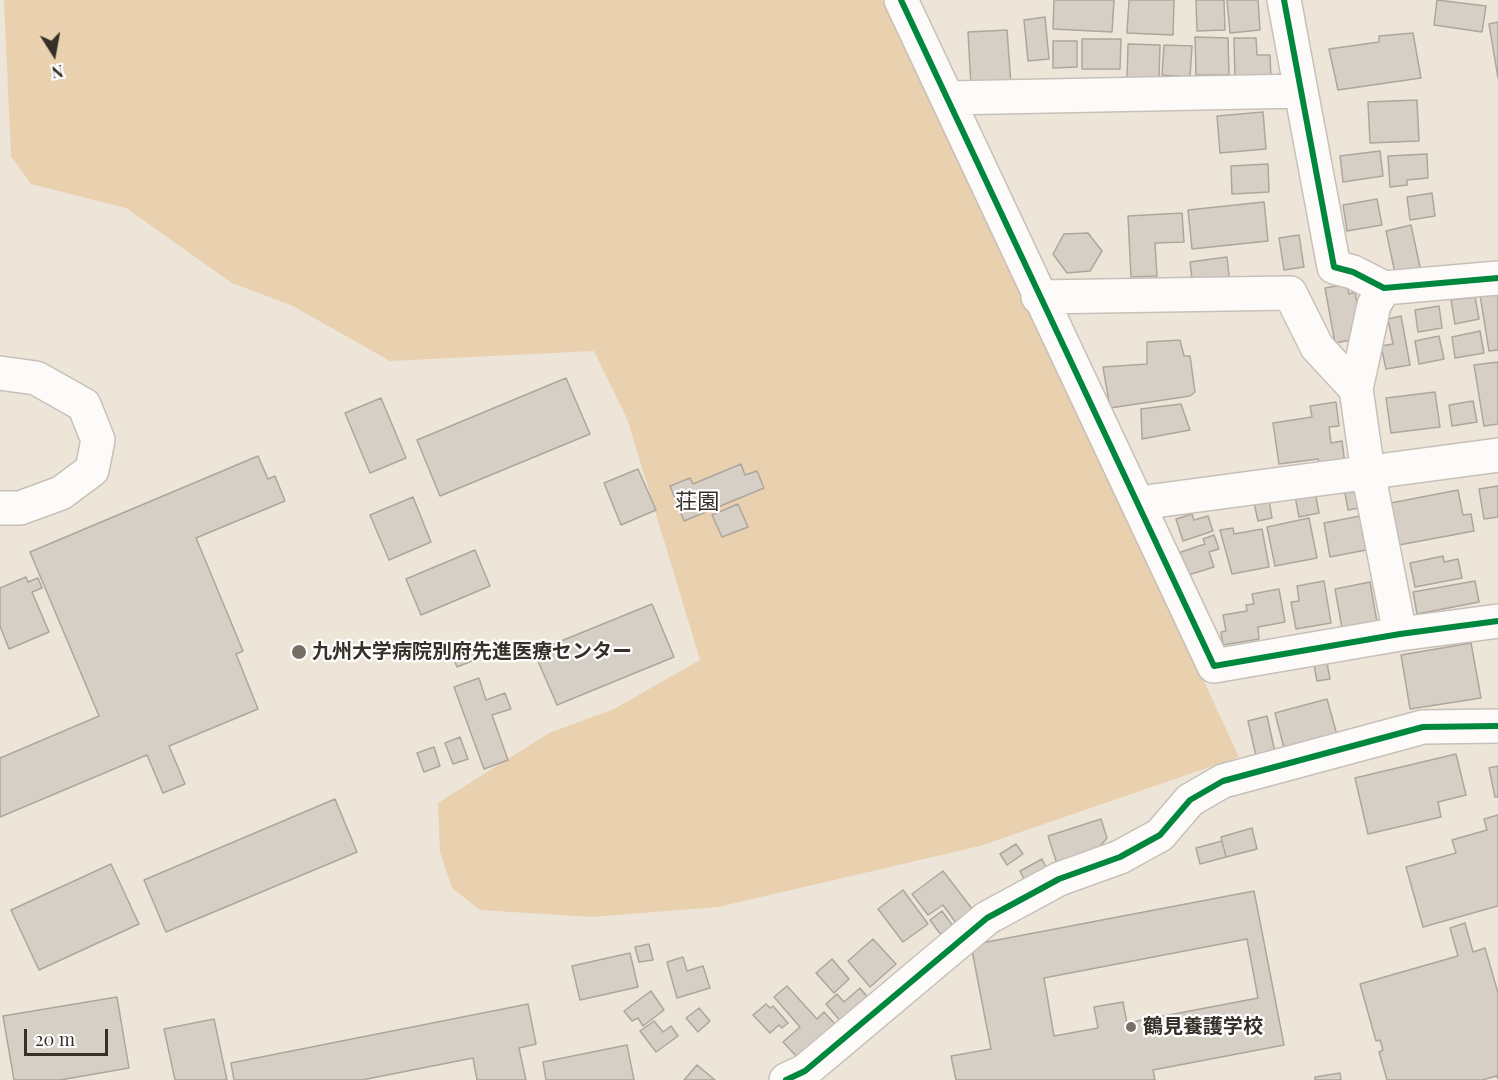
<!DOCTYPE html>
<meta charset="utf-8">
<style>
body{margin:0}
#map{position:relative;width:1498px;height:1080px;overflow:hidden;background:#eee5d9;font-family:"Playfair Display",serif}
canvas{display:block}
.north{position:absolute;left:24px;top:24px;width:60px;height:60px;-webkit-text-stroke:4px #fff;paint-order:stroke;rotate:169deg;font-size:16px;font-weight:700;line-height:24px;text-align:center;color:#373028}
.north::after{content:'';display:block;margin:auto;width:21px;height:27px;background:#373028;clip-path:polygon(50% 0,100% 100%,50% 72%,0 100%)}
.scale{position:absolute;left:24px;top:1029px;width:84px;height:27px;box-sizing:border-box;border:3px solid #373028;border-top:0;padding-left:8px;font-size:18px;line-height:21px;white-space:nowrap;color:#373028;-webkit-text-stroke:4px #fff;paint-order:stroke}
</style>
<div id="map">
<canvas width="1498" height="1080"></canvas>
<div class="north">N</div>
<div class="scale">20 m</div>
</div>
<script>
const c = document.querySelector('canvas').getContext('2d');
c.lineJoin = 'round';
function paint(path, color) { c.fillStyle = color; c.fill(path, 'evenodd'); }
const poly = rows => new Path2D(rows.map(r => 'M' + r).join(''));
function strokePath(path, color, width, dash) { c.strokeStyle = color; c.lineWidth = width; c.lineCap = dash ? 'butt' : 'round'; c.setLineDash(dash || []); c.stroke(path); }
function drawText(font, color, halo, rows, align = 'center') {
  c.font = font + ' "Playfair Display","Noto Sans JP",serif'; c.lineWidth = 4.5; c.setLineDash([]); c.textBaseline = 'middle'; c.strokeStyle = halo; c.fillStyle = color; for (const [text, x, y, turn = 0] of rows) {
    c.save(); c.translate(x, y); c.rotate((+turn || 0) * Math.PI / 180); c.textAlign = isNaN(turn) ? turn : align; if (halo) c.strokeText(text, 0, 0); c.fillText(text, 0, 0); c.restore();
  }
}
const green = poly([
 [4,0,882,0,991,221,1239,757,980,846,718,907,592,917,480,910,452,888,440,852,438,803,549,733,614,709,700,660,628,421,594,351,390,361,293,306,232,283,126,208,31,184,11,156]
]);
const building = poly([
 [1054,0,1114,0,1112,32,1053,29,1054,0],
 [1129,0,1174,0,1173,35,1127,33,1129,0],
 [1196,0,1224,0,1225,30,1197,31,1196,0],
 [1227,0,1258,0,1260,30,1230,33,1227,0],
 [1437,0,1486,6,1482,32,1434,25,1437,0],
 [1045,17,1049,59,1028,61,1024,20,1045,17],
 [1498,22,1498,78,1489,24,1498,22],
 [1007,30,1011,85,971,87,968,32,1007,30],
 [1413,33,1421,78,1338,90,1329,49,1379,42,1379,36,1413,33],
 [1195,37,1228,38,1229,75,1196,75,1195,37],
 [1234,38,1256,38,1257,55,1270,55,1271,79,1235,80,1234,38],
 [1082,39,1121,39,1120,69,1082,69,1082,39],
 [1053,41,1077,41,1077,67,1053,68,1053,41],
 [1128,44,1160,45,1159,78,1127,78,1128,44],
 [1164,45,1192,46,1190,77,1162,75,1164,45],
 [1417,100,1419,141,1370,143,1368,102,1417,100],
 [1263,112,1266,149,1220,153,1217,116,1263,112],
 [1380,151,1383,176,1343,182,1340,156,1380,151],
 [1427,154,1428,178,1407,180,1407,185,1390,187,1388,156,1427,154],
 [1268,164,1269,192,1232,194,1231,166,1268,164],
 [1432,193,1435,216,1410,220,1407,197,1432,193],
 [1377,199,1382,225,1347,231,1343,205,1377,199],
 [1264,202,1268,241,1192,249,1188,210,1264,202],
 [1182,213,1184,242,1155,243,1157,276,1131,277,1128,216,1182,213],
 [1411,225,1420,267,1395,273,1386,231,1411,225],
 [1088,233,1102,251,1090,271,1067,273,1053,254,1064,234,1088,233],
 [1299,235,1304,267,1284,270,1279,238,1299,235],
 [1227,257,1230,284,1193,288,1190,262,1227,257],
 [1347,284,1349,294,1355,292,1362,329,1357,339,1335,343,1325,288,1347,284],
 [1498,293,1498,350,1489,351,1480,295,1498,293],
 [1475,297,1479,319,1455,324,1451,300,1475,297],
 [1439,306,1442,328,1418,332,1415,310,1439,306],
 [1401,316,1410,365,1386,369,1381,346,1393,344,1388,319,1401,316],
 [1480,331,1484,353,1455,358,1452,337,1480,331],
 [1439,336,1444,359,1419,364,1415,341,1439,336],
 [1180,340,1184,356,1190,356,1195,392,1190,396,1110,408,1103,367,1147,364,1147,342,1180,340],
 [1498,362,1498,424,1484,426,1474,365,1498,362],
 [566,378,590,434,440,496,417,440,566,378],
 [1435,392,1440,427,1391,433,1386,398,1435,392],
 [381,398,406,458,370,473,345,413,381,398],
 [1473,401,1477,422,1452,426,1449,405,1473,401],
 [1336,402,1339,426,1329,427,1331,443,1342,441,1345,464,1320,467,1318,459,1279,464,1273,423,1312,417,1310,406,1336,402],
 [1181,404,1190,430,1142,439,1141,409,1181,404],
 [258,456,268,479,275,476,285,501,196,538,243,651,236,654,258,709,169,746,185,784,163,793,147,755,0,817,0,758,99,716,30,552,258,456],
 [741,464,745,475,757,471,764,488,684,521,670,486,690,478,693,484,741,464],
 [638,469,656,510,621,525,604,483,638,469],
 [1498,486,1498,517,1484,519,1479,489,1498,486],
 [1362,490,1365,507,1348,510,1345,493,1362,490],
 [1458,490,1463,515,1471,514,1474,531,1399,545,1391,503,1458,490],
 [1315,492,1319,513,1299,517,1295,496,1315,492],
 [413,497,431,542,389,560,370,515,413,497],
 [1269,500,1272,518,1258,521,1254,503,1269,500],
 [738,504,748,527,722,537,712,515,738,504],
 [1192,514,1194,520,1208,516,1213,531,1183,541,1176,519,1192,514],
 [1360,516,1366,550,1330,557,1324,523,1360,516],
 [1309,518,1317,558,1275,566,1267,527,1309,518],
 [1233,528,1234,534,1262,529,1269,567,1232,574,1220,530,1233,528],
 [1214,535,1219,549,1209,552,1214,567,1185,576,1178,553,1205,544,1203,539,1214,535],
 [475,550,490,586,421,615,406,579,475,550],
 [1443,556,1444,562,1458,559,1462,578,1415,587,1410,563,1443,556],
 [26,577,28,582,38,578,42,588,32,592,49,632,9,649,0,626,0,588,26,577],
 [1324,581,1331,623,1296,629,1291,602,1299,601,1297,586,1324,581],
 [1475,581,1479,602,1417,614,1413,592,1475,581],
 [1370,582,1377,622,1342,628,1335,589,1370,582],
 [1279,589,1285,622,1258,627,1259,639,1223,645,1221,632,1226,631,1223,615,1247,611,1246,605,1254,604,1252,594,1279,589],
 [652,604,674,657,557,705,534,652,652,604],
 [1471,643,1481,698,1410,709,1401,655,1471,643],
 [473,644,474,649,483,645,487,655,457,667,451,653,473,644],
 [1327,663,1330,679,1317,681,1314,665,1327,663],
 [479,678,486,700,505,693,511,709,492,715,508,760,484,769,454,687,479,678],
 [1327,699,1337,735,1284,748,1275,713,1327,699],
 [1267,716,1275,752,1256,756,1248,721,1267,716],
 [460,737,468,759,453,764,445,743,460,737],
 [434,747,440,766,424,772,417,753,434,747],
 [1456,754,1466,795,1438,802,1441,817,1368,834,1355,778,1456,754],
 [1498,766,1498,797,1495,797,1489,768,1498,766],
 [335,799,357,852,166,932,144,880,335,799],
 [1498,815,1498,906,1423,927,1406,867,1456,853,1452,840,1487,830,1484,819,1498,815],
 [1101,819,1107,838,1090,858,1057,864,1048,836,1101,819],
 [1252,828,1257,849,1226,857,1221,837,1252,828],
 [1222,841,1226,857,1200,864,1196,848,1222,841],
 [1016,844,1023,854,1007,865,1000,854,1016,844],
 [1042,859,1048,872,1026,883,1020,871,1042,859],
 [111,864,139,924,39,970,11,910,111,864],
 [943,871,973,910,956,923,943,905,928,915,912,894,943,871],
 [903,890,928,924,903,942,878,909,903,890],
 [1254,891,1284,1045,1153,1070,1155,1080,956,1080,951,1056,991,1049,971,945,1254,891],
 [1247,939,1258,998,1127,1023,1123,1002,1094,1007,1098,1028,1054,1036,1044,978,1247,939],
 [942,911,953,926,941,935,930,920,942,911],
 [1465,923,1473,952,1485,948,1498,993,1498,1079,1497,1076,1482,1080,1387,1080,1379,1052,1383,1050,1380,1040,1376,1041,1360,984,1458,956,1450,928,1465,923],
 [873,939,896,964,870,987,848,961,873,939],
 [649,944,653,960,639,962,635,947,649,944],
 [630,953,638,987,580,1000,572,966,630,953],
 [683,957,687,971,703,966,710,988,677,998,667,962,683,957],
 [832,959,849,979,834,993,816,973,832,959],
 [787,986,817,1019,824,1012,835,1024,799,1059,783,1042,800,1027,774,997,787,986],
 [860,988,869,999,842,1023,826,1004,837,994,844,1002,860,988],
 [651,991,664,1010,643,1026,638,1018,632,1021,624,1011,651,991],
 [117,997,129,1068,60,1080,14,1080,3,1016,117,997],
 [528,1004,536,1044,519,1048,526,1080,477,1080,473,1058,362,1080,234,1080,231,1063,528,1004],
 [766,1004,770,1008,773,1006,788,1023,782,1028,779,1025,770,1033,753,1015,766,1004],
 [699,1008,710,1021,698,1032,686,1018,699,1008],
 [214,1019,227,1080,175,1080,164,1029,214,1019],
 [654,1021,663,1032,671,1026,678,1036,656,1052,640,1031,654,1021],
 [627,1045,634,1080,546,1080,543,1062,627,1045],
 [697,1065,715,1080,684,1080,697,1065],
 [1340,1073,1341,1080,1315,1080,1315,1077,1340,1073]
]);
const minor = poly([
 [901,0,1214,666,1400,634,1498,621],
 [1284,0,1334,267,1353,272,1384,288,1498,278],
 [948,98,1300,91],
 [1384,288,1374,305,1356,389,1368,472,1400,634],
 [1038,297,1290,293,1317,347,1356,389],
 [0,373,36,378,84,405,98,440,92,470,61,493,20,508,0,508],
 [1139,503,1498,455],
 [786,1080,805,1071,987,918,1059,879,1120,857,1160,835,1190,800,1223,781,1423,727,1498,726]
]);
const cycleway = poly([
 [901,0,1214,666,1400,634,1498,621],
 [1284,0,1334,267,1353,272,1384,288,1498,278],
 [786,1080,805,1071,987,918,1059,879,1120,857,1160,835,1190,800,1223,781,1423,727,1498,726]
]);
const markers = [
 [299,652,8,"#776f66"],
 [1131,1027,6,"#776f66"]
];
const poiNames = [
 ["九州大学病院別府先進医療センター",312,652],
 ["鶴見養護学校",1143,1027]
];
const quarterNames = [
 ["荘園",697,502]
];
paint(green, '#e9d0af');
paint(building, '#d6cfc6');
strokePath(building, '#ada69d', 1.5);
strokePath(minor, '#c7c0b8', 36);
strokePath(minor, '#fcfbf9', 33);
strokePath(cycleway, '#00873e', 6);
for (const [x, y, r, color] of markers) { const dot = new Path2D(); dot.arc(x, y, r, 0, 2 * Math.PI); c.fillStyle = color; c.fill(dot); strokePath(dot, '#fff', 2); }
drawText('bold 20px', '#373028', '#fff', poiNames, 'left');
drawText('22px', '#373028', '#fff', quarterNames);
</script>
